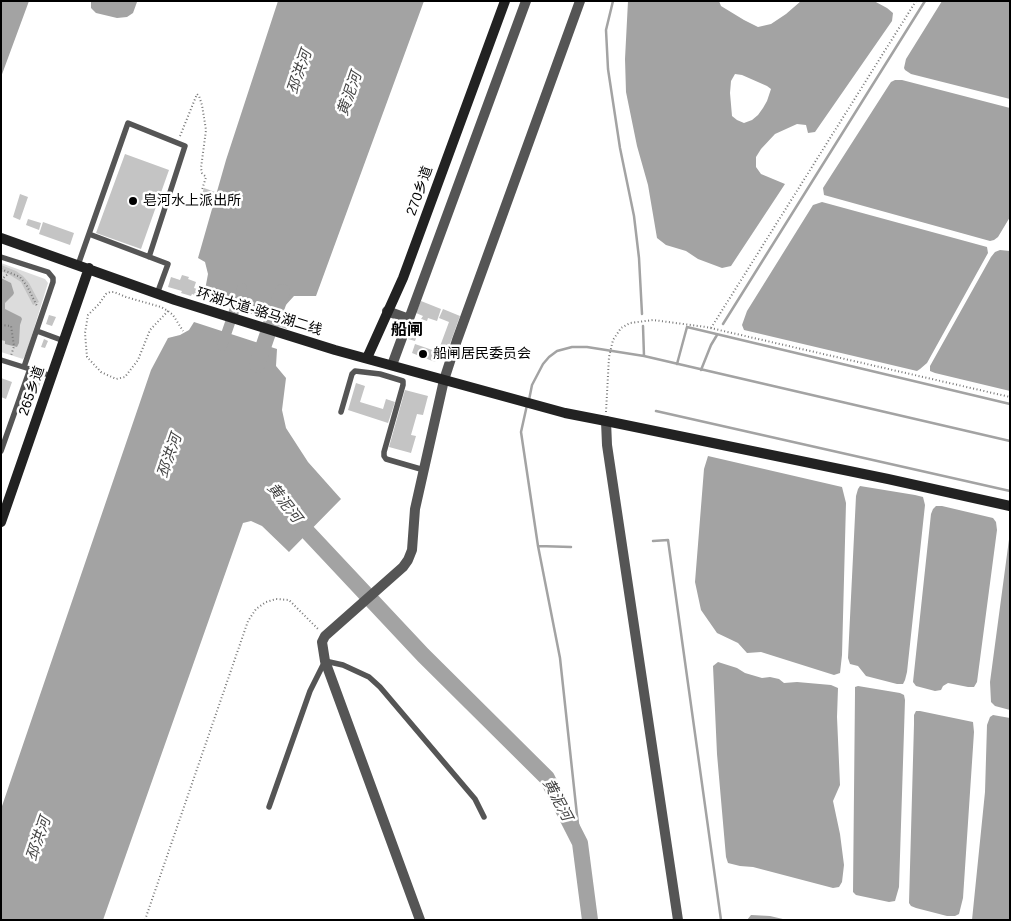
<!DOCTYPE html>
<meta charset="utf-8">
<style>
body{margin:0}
#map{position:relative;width:1011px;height:921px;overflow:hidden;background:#fff;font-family:Arial,sans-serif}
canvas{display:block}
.frame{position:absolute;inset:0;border:2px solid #000;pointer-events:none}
</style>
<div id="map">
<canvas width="1011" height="921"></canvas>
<div class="frame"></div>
</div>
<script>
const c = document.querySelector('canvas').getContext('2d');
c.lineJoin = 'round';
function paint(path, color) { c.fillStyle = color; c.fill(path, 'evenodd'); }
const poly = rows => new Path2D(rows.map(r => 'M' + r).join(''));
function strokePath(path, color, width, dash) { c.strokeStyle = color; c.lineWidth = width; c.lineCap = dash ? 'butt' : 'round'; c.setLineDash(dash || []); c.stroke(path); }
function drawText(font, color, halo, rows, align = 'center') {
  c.font = font + ' Arial,"Noto Sans SC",sans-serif'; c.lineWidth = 5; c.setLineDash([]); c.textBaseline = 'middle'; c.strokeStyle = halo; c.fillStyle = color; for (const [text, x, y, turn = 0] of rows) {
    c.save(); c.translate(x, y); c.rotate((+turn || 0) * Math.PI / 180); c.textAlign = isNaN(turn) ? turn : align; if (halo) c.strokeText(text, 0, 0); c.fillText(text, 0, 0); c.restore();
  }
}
const green = poly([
 [1,263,45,279,48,283,26,354,23,359,1,352]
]);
const water = poly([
 [1,1,29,1,1,77],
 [91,1,137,1,137,2,133,13,127,17,117,18,96,13,91,8],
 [278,1,424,1,316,296,294,296,284,307,281,315,205,290,208,274,205,262,198,258,226,160],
 [628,1,719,1,721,6,744,20,758,27,771,24,786,14,801,1,874,1,887,8,893,13,892,21,815,132,808,133,806,125,797,124,775,134,761,149,756,157,756,167,761,174,785,184,731,266,722,268,698,259,686,251,666,245,657,238,648,185,637,146,626,92,625,59],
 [735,74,742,75,767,86,771,89,767,101,763,108,758,115,752,120,744,123,737,120,732,116,730,93,731,81],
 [942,1,1010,1,1010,99,911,74,905,70,904,68,906,59],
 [895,80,902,80,1010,108,1010,217,998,237,994,240,990,241,824,195,823,188,889,85,891,82],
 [822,202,987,247,988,253,927,363,920,369,917,371,744,330,742,325,747,311,813,205],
 [1000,250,1010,251,1010,391,935,373,930,371,930,366,991,257,995,252],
 [1,278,11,283,14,293,13,295,5,303,5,309,21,317,22,319,20,325,19,343,17,347,5,344,5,341,1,340],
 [194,322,277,349,276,366,286,378,282,410,286,428,308,462,341,499,289,552,262,526,251,521,243,523,103,920,1,920,1,809,151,370,168,338,180,335,189,330],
 [708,456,842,487,846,503,842,655,840,673,834,675,761,652,747,653,738,643,717,633,701,610,695,582,704,469],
 [860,486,915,495,923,497,925,505,907,672,905,680,903,684,897,684,866,676,858,666,850,664,848,658,856,496,858,489],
 [936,506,942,506,993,518,996,522,997,530,977,682,974,687,968,687,948,683,943,686,941,690,935,691,916,686,913,682,931,514,933,509],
 [1010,532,1010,710,995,706,991,702,990,682],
 [718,662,737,668,745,673,762,678,770,677,779,679,784,683,797,682,831,685,838,688,837,717,840,785,833,801,840,834,844,865,842,882,839,887,833,888,753,867,740,866,728,863,726,857,717,754,713,666],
 [858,686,900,693,904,695,905,700,899,887,895,901,889,902,856,895,853,892,855,693,855,687],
 [916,711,920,711,973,722,974,732,963,898,959,914,955,916,947,916,916,908,911,906,909,903,914,724,914,715],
 [993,715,1010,718,1010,920,972,920,985,792,987,725,990,717],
 [751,915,770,916,787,920,747,920]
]);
const stream = poly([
 [613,1,606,30,608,69,620,148,634,216,639,258,642,314],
 [723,324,925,1],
 [643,326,644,356],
 [677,364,687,327,1010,404],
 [701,370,711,345,717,335],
 [529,400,532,385,543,364,549,357,557,351,572,347,587,347,644,356,1010,441],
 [527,405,521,432,538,546,560,658,580,843],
 [656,411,1010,491],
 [653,541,668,540,721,920],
 [538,546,571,547]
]);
const canal = poly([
 [222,346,242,288]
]);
const river = poly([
 [257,365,282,292],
 [294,515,301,525,423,655,547,778,580,843,590,920]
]);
const building = poly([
 [125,154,169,170,141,249,96,233],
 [204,188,215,192,213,198,202,194],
 [20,194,28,197,20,220,13,217],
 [28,219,41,223,39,230,26,225],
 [43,222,74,233,70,245,39,234],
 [1,265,16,271,23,276,29,283,39,302,33,305,21,282,10,275,1,271],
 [182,275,189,277,188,279,196,282,194,288,290,320,287,329,274,325,275,322,192,294,191,296,181,293,182,291,168,287,171,277,180,280],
 [421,301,441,309,437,321,428,318,427,321,421,319,423,316,416,313],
 [443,309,460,316,447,352,439,349,449,322,439,318],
 [49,315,56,317,52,326,46,324],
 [413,325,420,327,415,341,408,339],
 [44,339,48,341,45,348,41,347],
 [415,344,438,352,435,362,412,353],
 [33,375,42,378,37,393,28,390],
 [1,378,12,382,6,399,1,397],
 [356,383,365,386,360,402,383,409,386,399,395,402,388,423,348,410],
 [405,390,428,396,423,415,417,414,411,435,416,436,411,453,389,447]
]);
const path = poly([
 [180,136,197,94,199,96,202,105,206,130,201,168,202,173,206,177,202,190],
 [1,269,20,277,27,286,37,306],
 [1,280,9,273],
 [168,311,150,330,138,360,125,377,116,379,101,372,87,357,85,333,88,315,99,304,106,294,110,292,114,292,126,297,161,307,168,311,173,315,183,331],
 [1,325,11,326,14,346,11,356],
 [711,328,916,1],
 [606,412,609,357,613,340,621,328,630,323,653,320,706,327,1010,397],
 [145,920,248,621,256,609,266,602,276,599,289,600,318,629]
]);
const lane = poly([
 [89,234,168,264,157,294],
 [1,257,48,272,53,278,53,282,24,367],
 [78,265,128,123,185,146,149,257],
 [37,331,64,341],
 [1,360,52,376],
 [341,412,352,374,355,371,380,374,403,381,403,385,384,452,384,456,386,459,424,470],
 [1,451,30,369],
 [269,807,310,691,325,661,343,665,369,677,380,687,475,799,484,817]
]);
const street = poly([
 [387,311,409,319],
 [392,365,526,1],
 [606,421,607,445,678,920],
 [420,920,325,661,322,642,325,636,403,567,408,560,412,550,415,509,444,380,457,340,580,1]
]);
const secondary = poly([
 [1,238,175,300,335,350,565,413,606,421,888,479,1010,506],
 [367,358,403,278,505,1],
 [1,522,89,268]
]);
const markers = [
 [133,201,5,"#000"],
 [423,354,5,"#000"]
];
const streetNames = [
 ["270乡道",420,191,-70],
 ["环湖大道-骆马湖二线",259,312,17],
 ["265乡道",32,391,-71]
];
const poiNames = [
 ["皂河水上派出所",143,201],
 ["船闸居民委员会",433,354]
];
const waterNames = [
 ["邳洪河",300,72,-71],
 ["黄泥河",350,94,-71],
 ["邳洪河",170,456,-71],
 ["黄泥河",284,503,52],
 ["黄泥河",557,800,62],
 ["邳洪河",39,839,-71]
];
const quarterNames = [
 ["船闸",407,331]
];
paint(green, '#dcdcdc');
paint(water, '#a3a3a3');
strokePath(stream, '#a3a3a3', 2.5);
strokePath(canal, '#a3a3a3', 10);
strokePath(river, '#a3a3a3', 16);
paint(building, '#c4c4c4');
strokePath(path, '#777', 2, [1, 2.5]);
strokePath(lane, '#555', 5.5);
strokePath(street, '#555', 10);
strokePath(secondary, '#222', 10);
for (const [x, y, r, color] of markers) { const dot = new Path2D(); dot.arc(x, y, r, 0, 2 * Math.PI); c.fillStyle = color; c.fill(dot); strokePath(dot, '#fff', 2); }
drawText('14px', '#000', '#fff', streetNames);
drawText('14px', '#000', '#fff', poiNames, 'left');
drawText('italic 15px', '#444', '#fff', waterNames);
drawText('bold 16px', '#000', '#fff', quarterNames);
</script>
